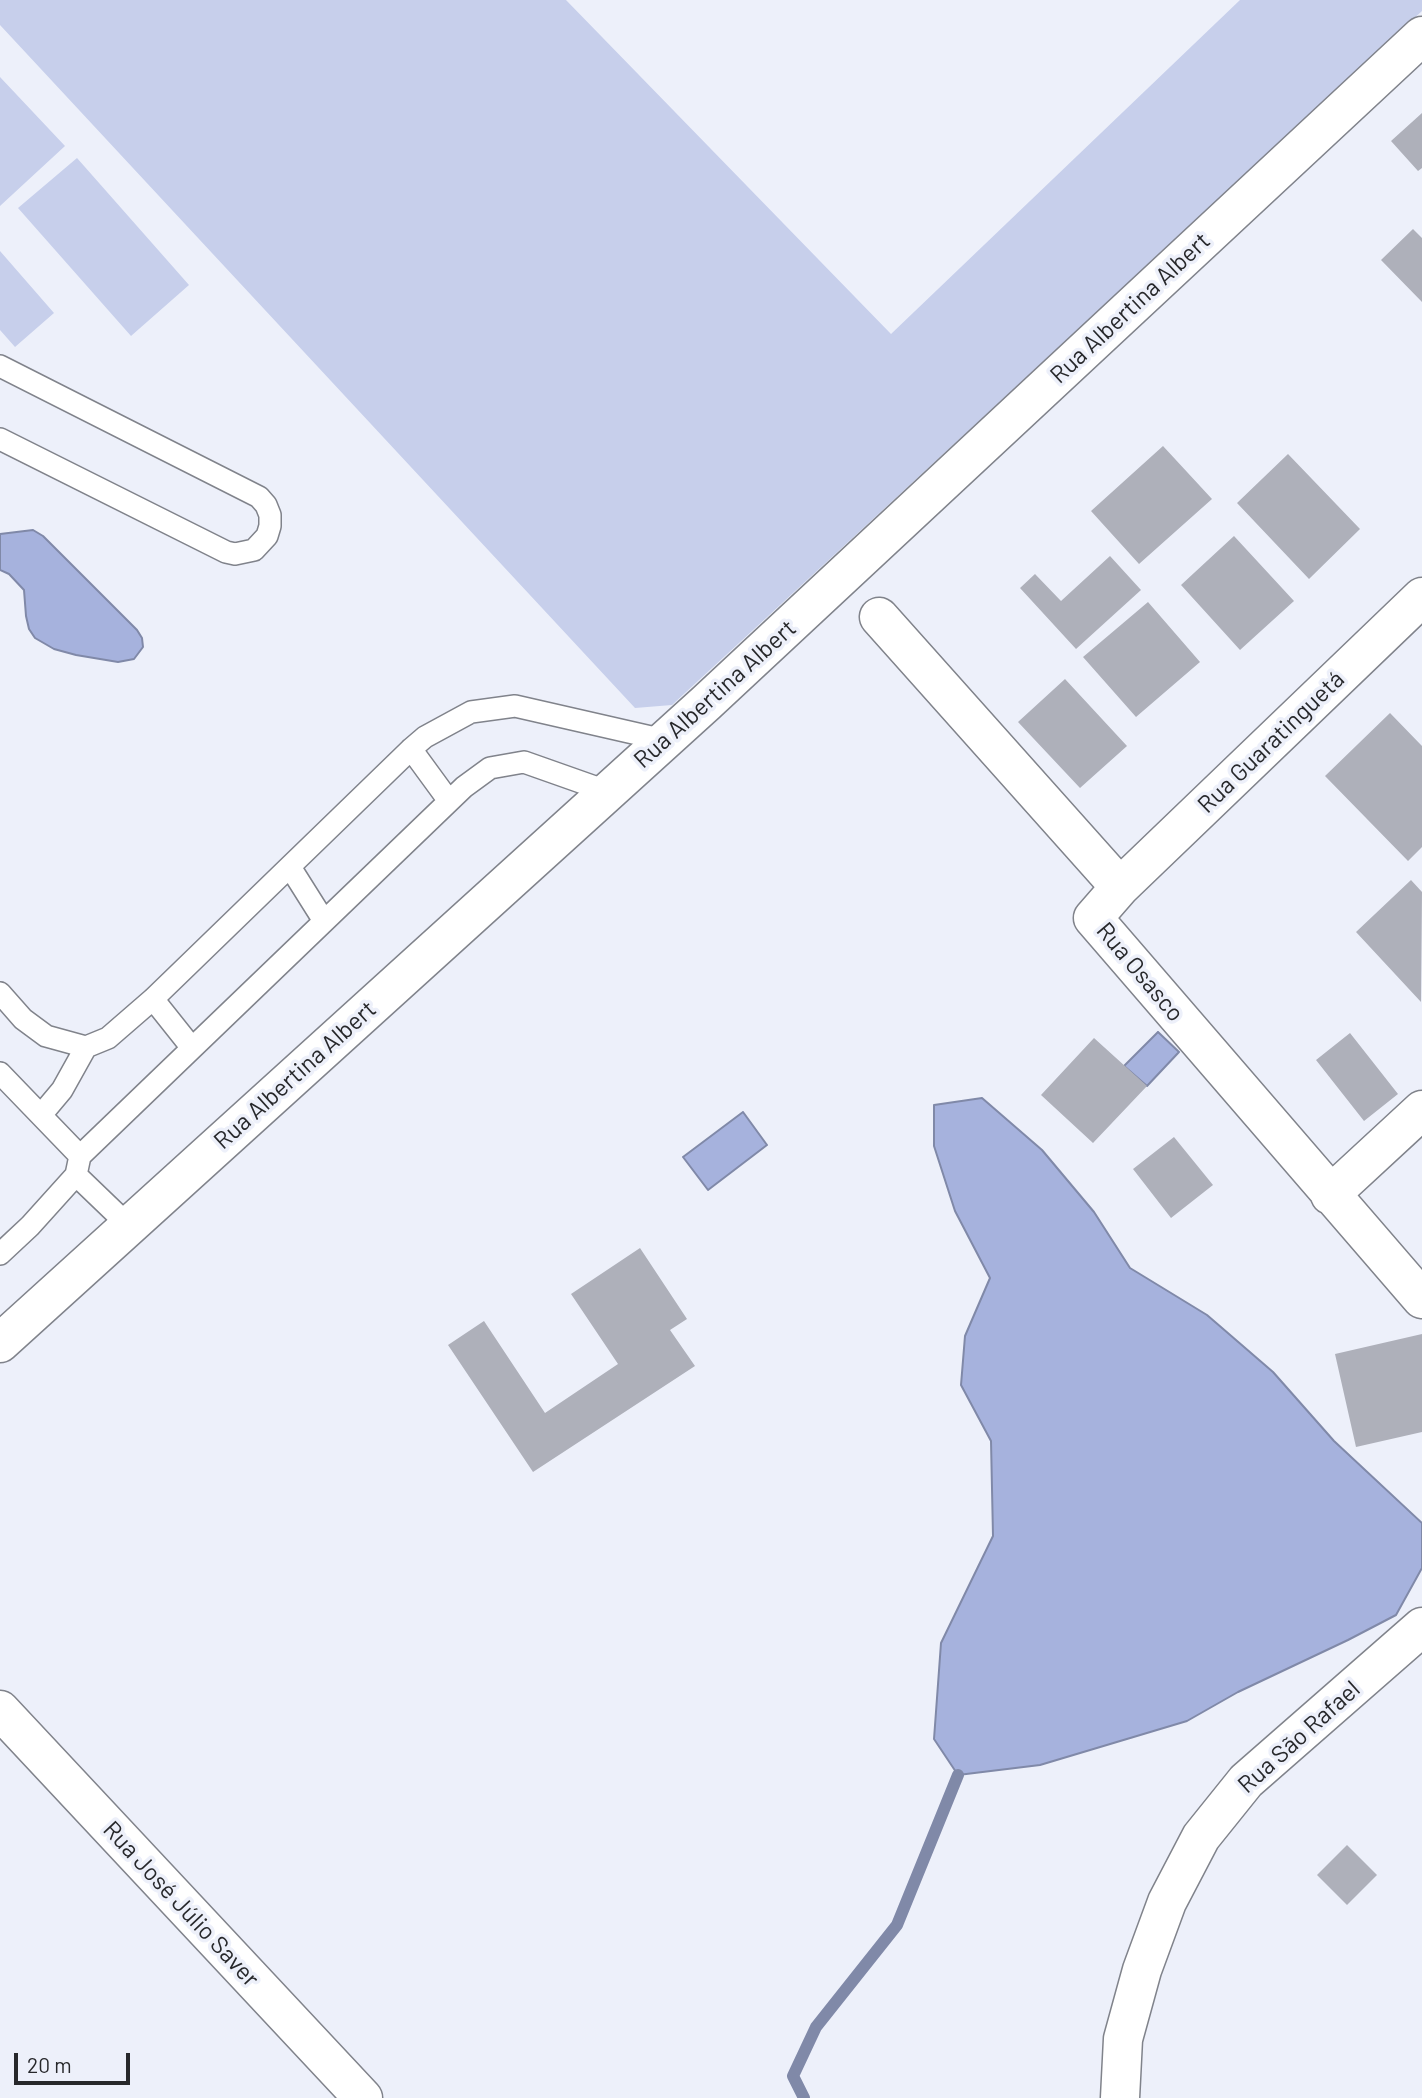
<!DOCTYPE html>
<meta charset="utf-8">
<style>
body{margin:0}
#map{position:relative;width:1422px;height:2098px;overflow:hidden;background:#edf0fa;font-family:Barlow,sans-serif}
canvas{display:block}
.scale{position:absolute;left:14px;top:2053px;width:116px;height:32px;box-sizing:border-box;border:4px solid #27282b;border-top:0;padding-left:9px;font-size:21px;line-height:24px;white-space:nowrap;color:#27282b;-webkit-text-stroke:5px #edf0fa;paint-order:stroke}
</style>
<div id="map">
<canvas width="1422" height="2098"></canvas>
<div class="scale">20 m</div>
</div>
<script>
const c = document.querySelector('canvas').getContext('2d');
c.lineJoin = 'round';
function paint(path, color) { c.fillStyle = color; c.fill(path, 'evenodd'); }
const poly = rows => new Path2D(rows.map(r => 'M' + r).join(''));
function strokePath(path, color, width, dash) { c.strokeStyle = color; c.lineWidth = width; c.lineCap = dash ? 'butt' : 'round'; c.setLineDash(dash || []); c.stroke(path); }
function drawText(font, color, halo, rows, align = 'center') {
  c.font = font + ' Barlow,sans-serif'; c.lineWidth = 7; c.setLineDash([]); c.textBaseline = 'middle'; c.strokeStyle = halo; c.fillStyle = color; for (const [text, x, y, turn = 0] of rows) {
    c.save(); c.translate(x, y); c.rotate((+turn || 0) * Math.PI / 180); c.textAlign = isNaN(turn) ? turn : align; if (halo) c.strokeText(text, 0, 0); c.fillText(text, 0, 0); c.restore();
  }
}
const green = poly([
 [0,0,566,0,891,334,1240,0,1422,0,1422,11,672,705,635,708,0,25],
 [0,77,65,146,0,206],
 [77,158,189,285,131,336,18,208],
 [0,251,54,313,15,347,0,330]
]);
const water = poly([
 [33,530,43,536,137,630,142,638,143,647,134,659,118,662,76,655,54,649,35,638,29,629,26,616,24,590,9,574,0,570,0,534,33,530],
 [1158,1032,1179,1052,1147,1086,1124,1066,1158,1032],
 [982,1098,1042,1150,1094,1212,1130,1268,1207,1315,1273,1372,1334,1441,1422,1523,1422,1568,1396,1615,1348,1640,1238,1692,1187,1721,1040,1765,958,1775,934,1739,941,1643,993,1536,991,1441,961,1385,965,1336,990,1278,955,1211,934,1146,934,1105,982,1098],
 [743,1112,767,1145,708,1190,683,1157,743,1112]
]);
const stream = poly([
 [804,2098,793,2076,816,2027,897,1925,958,1775]
]);
const building = poly([
 [1422,113,1422,168,1418,171,1391,141],
 [1413,229,1422,238,1422,302,1381,260],
 [1163,446,1212,499,1139,564,1091,511],
 [1288,454,1360,529,1309,579,1237,503],
 [1234,536,1294,601,1240,650,1181,585],
 [1110,556,1141,590,1076,649,1020,588,1035,574,1061,601],
 [1148,602,1200,662,1136,717,1083,657],
 [1065,679,1127,746,1080,788,1018,722],
 [1390,713,1422,746,1422,847,1408,861,1325,776],
 [1411,880,1422,892,1421,1002,1356,932],
 [1350,1033,1398,1094,1364,1121,1316,1060],
 [1094,1038,1147,1086,1093,1143,1041,1095],
 [1174,1137,1213,1185,1171,1218,1133,1169],
 [640,1248,687,1319,670,1330,695,1366,533,1472,448,1345,484,1321,545,1413,618,1364,571,1294],
 [1422,1334,1422,1432,1356,1447,1335,1354],
 [1347,1845,1377,1875,1347,1905,1317,1875]
]);
const lane = poly([
 [0,366,259,497,266,505,270,515,270,526,267,536,254,550,235,554,226,552,0,439],
 [411,749,449,801],
 [290,867,324,921],
 [0,993,23,1019,46,1036,86,1047,108,1038,153,999,411,749,425,737,471,712,515,706,664,740],
 [153,999,192,1048],
 [0,1073,80,1156,464,787,490,768,524,762,609,792],
 [41,1115,62,1090,86,1047],
 [76,1175,128,1225],
 [0,1254,30,1226,76,1175,80,1156]
]);
const street = poly([
 [879,617,1120,887,1093,918,1422,1299],
 [1120,887,1422,597],
 [1330,1195,1422,1110],
 [0,1343,706,703,1422,36],
 [0,1710,363,2098],
 [1120,2098,1123,2039,1142,1970,1167,1902,1201,1837,1246,1781,1422,1627]
]);
const streetNames = [
 ["Rua Albertina Albert",1130,308,-43],
 ["Rua Albertina Albert",715,694,-42],
 ["Rua Guaratinguetá",1271,742,-44],
 ["Rua Osasco",1140,972,50],
 ["Rua Albertina Albert",295,1075,-42],
 ["Rua São Rafael",1299,1737,-42],
 ["Rua José Júlio Saver",181,1904,47]
];
paint(green, '#c7cfeb');
paint(water, '#a6b2dd');
strokePath(water, '#8089a8', 2);
strokePath(stream, '#8089a8', 12);
paint(building, '#aeb0ba');
strokePath(lane, '#80838b', 24);
strokePath(street, '#80838b', 41);
strokePath(lane, '#fff', 21);
strokePath(street, '#fff', 38);
drawText('24px', '#27282b', '#edf0fa', streetNames);
</script>
